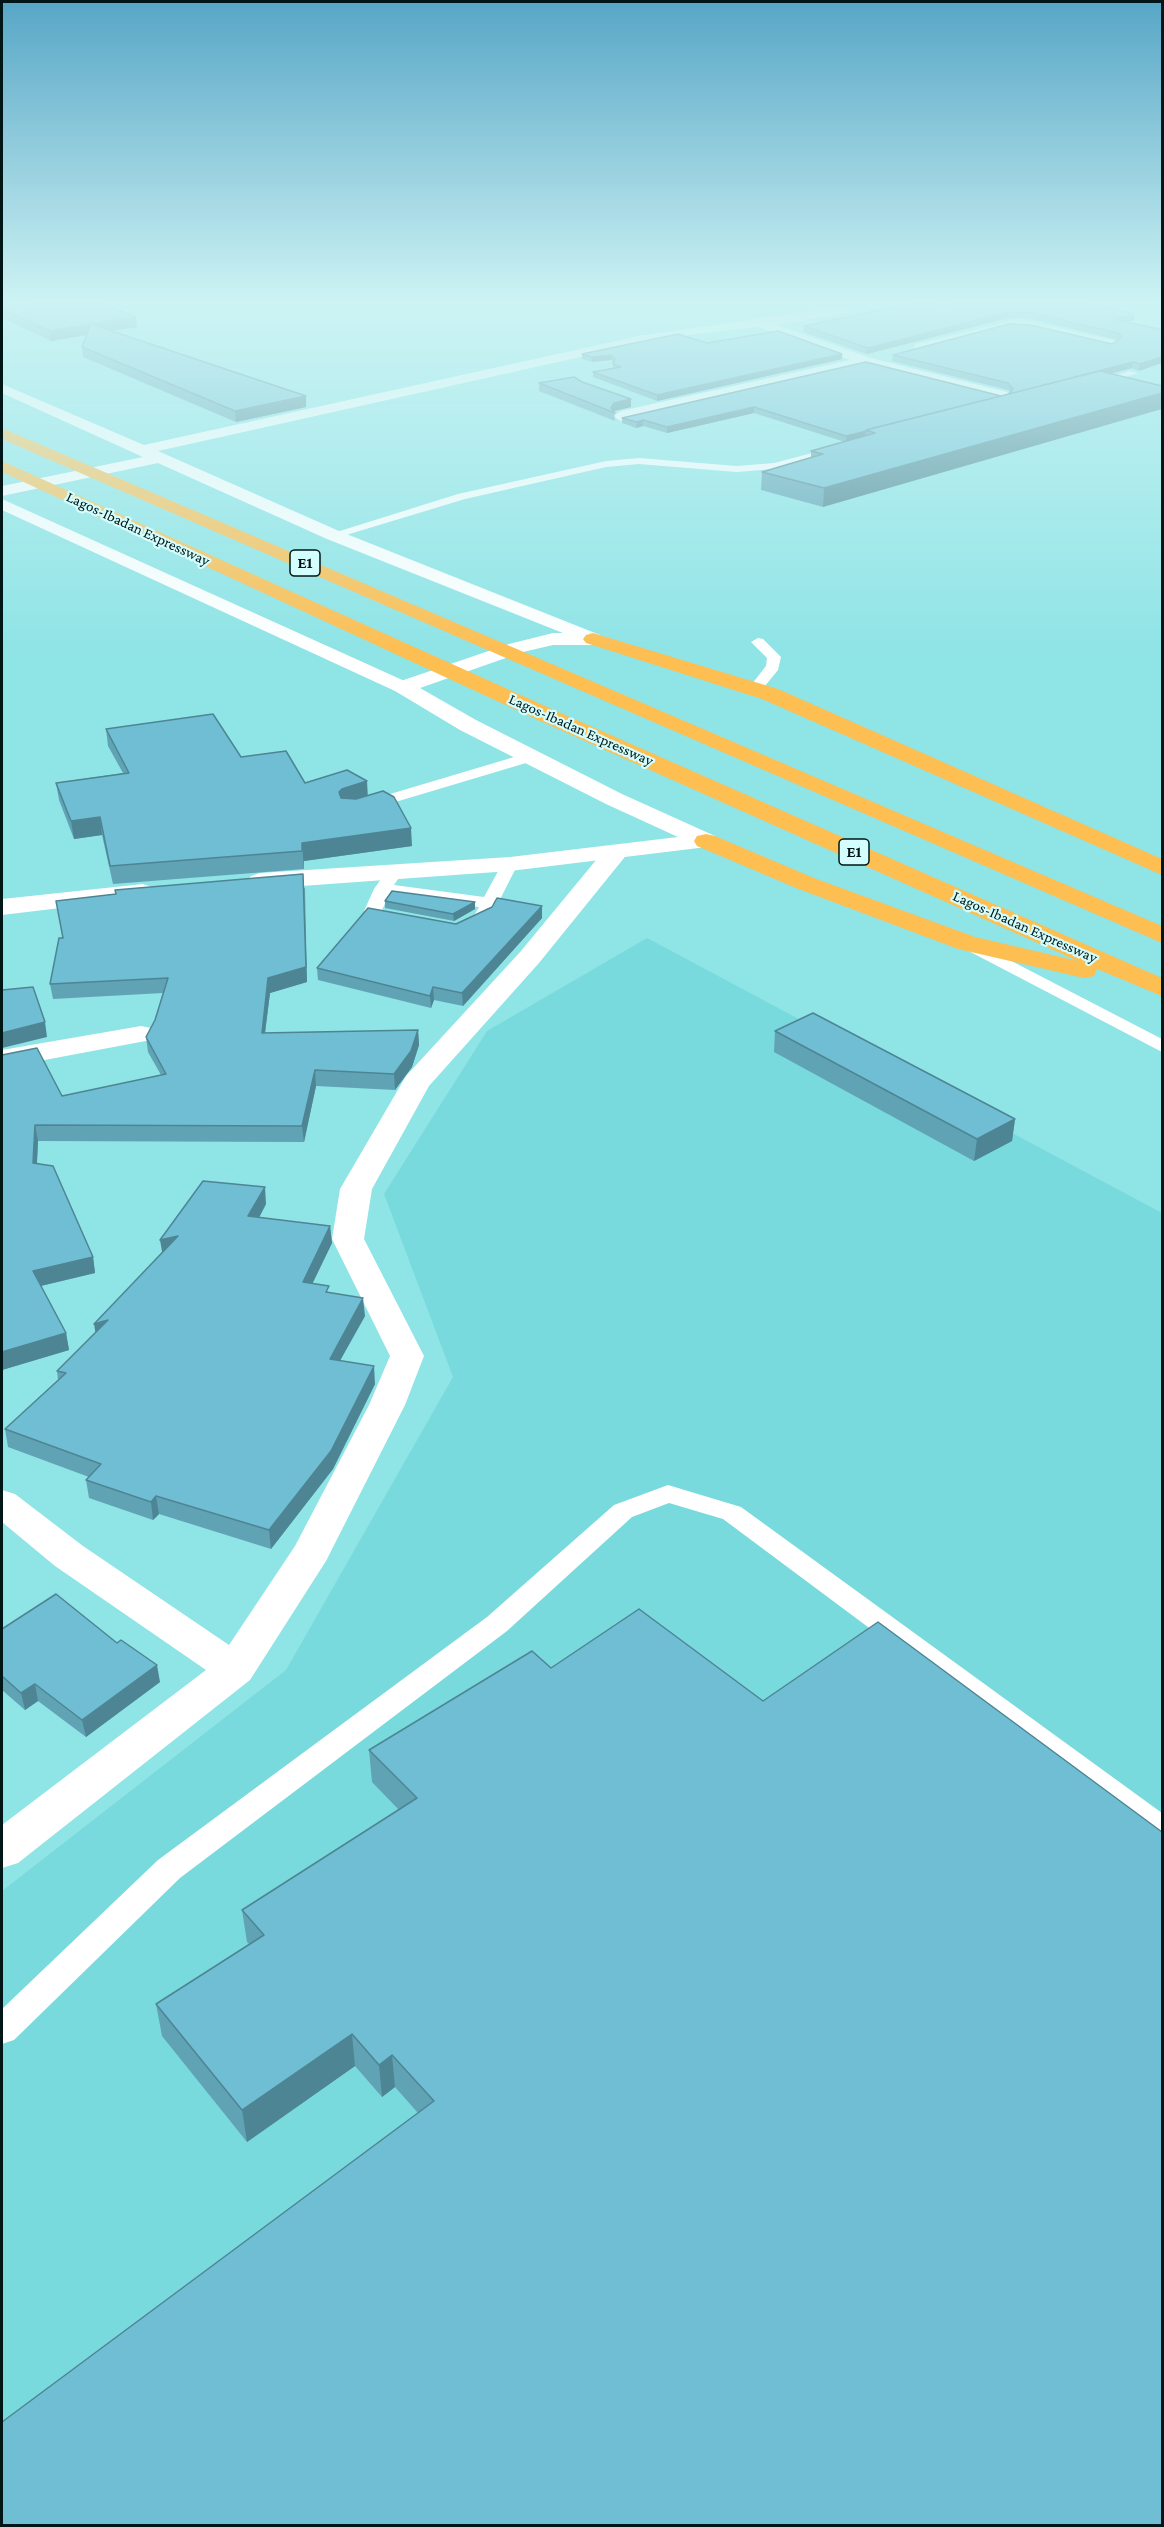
<!DOCTYPE html>
<style>
body{margin:0}
#map{position:relative;width:1164px;height:2527px;overflow:hidden;background:#8fe4e6;font-family:"Crimson Pro",serif}
canvas{display:block}
.frame{position:absolute;inset:0;border:3px solid #001617;pointer-events:none}
</style>
<div id="map">
<canvas width="1164" height="2527"></canvas>
<div class="frame"></div>
</div>
<script>
const c = document.querySelector('canvas').getContext('2d');
c.lineJoin = 'round';
function paint(path, color) { c.fillStyle = color; c.fill(path, 'evenodd'); }
const poly = rows => new Path2D(rows.map(r => 'M' + r).join(''));
function strokePath(path, color, width, dash) { c.strokeStyle = color; c.lineWidth = width; c.lineCap = dash ? 'butt' : 'round'; c.setLineDash(dash || []); c.stroke(path); }
function drawText(font, color, halo, rows, align = 'center') {
  c.font = font + ' "Crimson Pro",serif'; c.lineWidth = 4.5; c.setLineDash([]); c.textBaseline = 'middle'; c.strokeStyle = halo; c.fillStyle = color; for (const [text, x, y, turn = 0] of rows) {
    c.save(); c.translate(x, y); c.rotate((+turn || 0) * Math.PI / 180); c.textAlign = isNaN(turn) ? turn : align; if (halo) c.strokeText(text, 0, 0); c.fillText(text, 0, 0); c.restore();
  }
}
const built = poly([
 [647,938,1162,1213,1162,2525,2,2526,2,1891,286,1670,453,1377,384,1194,487,1031]
]);
const lane = poly([
 [1129,371,1138,373,1095,387,1090,384,1129,371],
 [839,446,845,449,843,451,774,469,737,472,639,464,606,467,465,499,333,539,327,535,458,494,606,461,639,458,737,466,774,463,839,446],
 [758,638,763,639,781,657,778,670,760,692,755,693,748,689,766,666,767,658,751,642,758,638],
 [531,752,539,757,536,760,372,809,360,809,358,806,360,803,531,752],
 [510,859,518,864,491,917,468,932,462,933,453,928,475,914,479,907,389,895,382,910,405,916,408,920,399,925,373,920,364,911,374,889,390,866,396,865,404,870,394,885,484,897,502,864,510,859],
 [967,938,1162,1039,1162,1052,961,947,958,943,961,939,967,938],
 [668,1485,741,1507,1162,1813,1162,1841,1151,1838,723,1519,669,1503,632,1517,507,1631,180,1878,14,2040,2,2044,2,2009,158,1860,487,1617,614,1505,668,1485]
]);
const street = poly([
 [842,306,847,307,847,313,777,325,871,358,1007,392,1010,395,1002,400,865,365,621,421,613,416,621,411,850,360,759,327,702,333,639,344,158,451,339,531,600,635,603,639,600,643,593,645,327,539,158,463,2,496,2,486,143,457,2,393,2,384,144,445,639,336,842,306],
 [1019,319,1117,341,1119,344,1112,348,1019,327,921,351,914,347,916,344,1019,319],
 [2,499,409,683,413,687,409,691,395,691,2,510,2,499],
 [615,846,624,848,627,853,624,858,539,963,429,1086,372,1189,364,1239,424,1356,405,1405,326,1561,250,1680,18,1863,2,1868,2,1825,206,1670,55,1566,2,1522,2,1490,15,1494,83,1546,229,1645,295,1546,369,1405,390,1356,332,1239,340,1189,406,1076,521,951,606,848,615,846],
 [141,1026,151,1028,155,1034,151,1040,2,1068,2,1050,141,1026]
]);
const secondary = poly([
 [553,633,593,633,600,635,603,639,600,643,593,645,553,645,523,652,420,688,476,720,622,794,715,836,718,841,715,846,510,871,260,889,251,886,247,881,251,876,260,873,510,857,678,837,606,804,460,730,395,691,391,687,395,683,509,644,553,633],
 [143,884,152,887,156,892,152,897,2,915,2,899,143,884]
]);
const highway = poly([
 [2,428,1162,926,1162,943,2,439,2,428],
 [2,461,554,710,1162,978,1162,996,1097,969,1094,976,1084,978,958,949,796,888,697,846,694,841,697,836,706,834,715,836,814,878,975,937,1078,961,538,720,2,472,2,461],
 [593,633,778,689,1162,859,1162,875,762,699,586,643,583,639,586,635,593,633]
]);
const wall = poly([
 [944,305,1134,314,1134,320,1127,322,1162,330,1139,371,1132,368,1110,374,823,507,761,490,762,472,811,458,811,451,845,442,754,413,667,433,643,426,636,428,622,423,622,418,866,362,1001,396,1008,394,1010,392,1008,390,892,361,893,355,1112,344,1118,340,1032,319,1008,318,867,354,803,332,804,326],
 [2,307,136,317,137,327,112,331,306,396,306,407,236,422,83,357,82,347,86,335,51,341,2,318],
 [707,343,842,359,657,401,593,377,593,372,613,368,613,362,611,360,592,362,582,359,582,354],
 [582,382,631,407,614,411,615,421,539,391,539,383],
 [106,729,241,757,305,783,368,795,412,846,304,861,304,869,113,884,102,835,74,839,59,800,56,783,123,773,108,746],
 [305,888,307,982,270,993,265,1033,418,1030,419,1045,412,1067,395,1090,316,1086,304,1142,38,1141,37,1164,93,1257,95,1273,41,1286,66,1333,69,1350,2,1370,2,1055,62,1096,161,1075,148,1052,146,1037,155,1020,163,993,53,999,50,984],
 [385,901,475,909,454,921,385,908],
 [542,918,463,1006,434,1000,431,1008,318,980,317,968,456,924],
 [775,1031,1015,1119,1012,1141,974,1161,774,1052],
 [266,1204,259,1218,330,1226,332,1243,312,1284,330,1293,365,1316,340,1360,375,1384,333,1469,271,1549,159,1514,153,1520,89,1498,86,1480,89,1477,8,1447,5,1429,58,1380,57,1371],
 [2,1629,160,1682,86,1737,38,1701,25,1710,2,1690],
 [551,1668,763,1701,1162,1832,418,2113,395,2087,382,2097,355,2066,247,2142,162,2036,156,2004,249,1944,247,1942,242,1910,399,1810,372,1782,369,1750]
]);
const shadedWall = poly([
 [1009,312,1008,318,867,354,868,348],
 [1134,314,1134,320,1114,325,1115,319],
 [136,317,137,327,92,334,91,324],
 [91,324,92,334,51,341,50,331],
 [842,354,842,359,657,401,657,395],
 [611,355,611,360,592,362,592,357],
 [1162,357,1162,363,1139,371,1140,364],
 [1133,362,1132,368,1008,400,1009,394],
 [1162,393,1162,409,823,507,824,488],
 [306,396,306,407,236,422,235,411],
 [631,399,631,407,614,411,611,408,614,403],
 [754,407,754,413,667,433,667,427],
 [643,420,643,426,636,428,637,422],
 [866,431,865,437,846,442,846,436],
 [367,781,368,799,343,806,339,792,342,789],
 [100,817,102,835,74,839,71,821],
 [411,828,412,846,304,861,304,869,302,843],
 [303,874,307,982,270,993,263,1048,262,1033,268,978],
 [475,902,475,909,454,921,453,914],
 [542,906,542,918,463,1006,462,993],
 [433,987,434,1000,431,1008,430,996],
 [45,1022,47,1037,2,1048,2,1033],
 [418,1030,419,1045,412,1067,395,1090,394,1074],
 [315,1070,316,1086,304,1142,302,1126],
 [1015,1119,1012,1141,974,1161,977,1139],
 [35,1125,38,1141,36,1179,33,1163],
 [265,1187,266,1204,250,1234,248,1216],
 [330,1226,332,1243,305,1299,303,1282],
 [178,1236,163,1257,160,1240],
 [93,1257,95,1273,36,1287,33,1271],
 [363,1298,365,1316,331,1377,330,1359],
 [108,1320,97,1342,94,1324],
 [66,1333,69,1350,2,1370,2,1352],
 [374,1366,375,1384,333,1469,271,1549,269,1530],
 [156,1496,159,1514,153,1520,151,1502],
 [157,1665,160,1682,86,1737,82,1720],
 [35,1684,38,1701,25,1710,21,1693],
 [352,2034,355,2066,247,2142,242,2110],
 [392,2055,395,2087,382,2097,379,2065]
]);
const building = poly([
 [43,301,97,301,136,317,91,324,306,396,235,411,82,347,91,324,50,331,2,309,2,307,43,301],
 [922,301,926,301,944,305,969,301,1083,301,1134,314,1115,319,1162,330,1162,357,1140,364,1133,362,1009,394,1013,389,1008,383,893,355,1009,324,1031,325,1112,344,1122,337,1118,333,1032,313,1009,312,868,348,804,326,922,301],
 [778,331,842,354,657,395,593,372,621,367,613,364,615,359,611,355,592,357,582,354,678,334,707,343,778,331],
 [866,362,1001,396,866,430,867,431,846,436,754,407,667,427,643,420,637,422,622,418,866,362],
 [1100,371,1162,386,1162,393,824,488,762,472,823,454,811,451,875,433,866,430,1100,371],
 [574,377,582,382,631,399,614,403,611,408,615,413,539,383,574,377],
 [213,714,241,757,286,751,305,783,347,770,367,781,342,789,339,792,341,798,356,799,383,791,394,797,411,828,302,843,302,851,110,866,100,817,71,821,56,783,129,773,106,729,213,714],
 [303,874,306,967,268,978,262,1033,418,1030,411,1051,394,1074,315,1070,302,1126,35,1125,33,1163,53,1166,93,1257,33,1271,66,1333,2,1352,2,1055,37,1048,62,1096,166,1074,146,1037,155,1020,168,978,50,984,59,938,63,938,56,901,116,894,115,890,303,874],
 [392,891,475,902,453,914,385,901,392,891],
 [497,898,542,906,462,993,433,987,430,996,317,968,368,908,456,924,492,907,497,898],
 [33,987,45,1022,2,1033,2,990,33,987],
 [813,1013,1015,1119,977,1139,775,1031,813,1013],
 [203,1181,265,1187,248,1216,330,1226,303,1282,329,1286,326,1292,363,1298,330,1359,374,1366,331,1451,269,1530,156,1496,151,1502,86,1480,101,1464,5,1429,66,1373,57,1371,108,1320,94,1324,178,1236,160,1240,203,1181],
 [56,1594,117,1643,121,1640,157,1665,82,1720,35,1684,21,1693,2,1676,2,1629,56,1594],
 [639,1609,763,1701,878,1622,1162,1832,1162,2526,2,2526,2,2422,434,2101,392,2055,379,2065,352,2034,242,2110,156,2004,264,1935,242,1910,417,1798,369,1750,532,1651,551,1668,639,1609]
]);
const farStreetnames = [
 ["Lagos-Ibadan Expressway",138,529,25],
 ["Lagos-Ibadan Expressway",581,730,24],
 ["Lagos-Ibadan Expressway",1025,927,24]
];
const shields = [
 [305,563,30],
 [854,852,30]
];
const shieldNames = [
 ["E1",305,563],
 ["E1",854,852]
];
paint(built, '#78dadc');
paint(lane, '#fff');
paint(street, '#fff');
paint(secondary, '#fff');
paint(highway, '#fdbe52');
paint(wall, '#60a3b5');
paint(shadedWall, '#4e8594');
paint(building, '#70bed3');
strokePath(building, '#4e8594', 1.5);
const sky = c.createLinearGradient(0, 0, 0, 654);
sky.addColorStop(0, '#57a6c6');
sky.addColorStop(0.46, '#cdf3f4');
sky.addColorStop(1, '#cdf3f400');
c.fillStyle = sky;
c.fillRect(0, 0, 1164, 654);
drawText('15px', '#001617', '#d4fdfd', farStreetnames);
for (const [x, y, w] of shields) { const box = new Path2D(); box.roundRect(x - w / 2, y - 13, w, 26, 4.5); c.fillStyle = '#d4fdfd'; c.fill(box); strokePath(box, '#001617', 1.5); }
drawText('bold 16px', '#001617', null, shieldNames);
</script>
